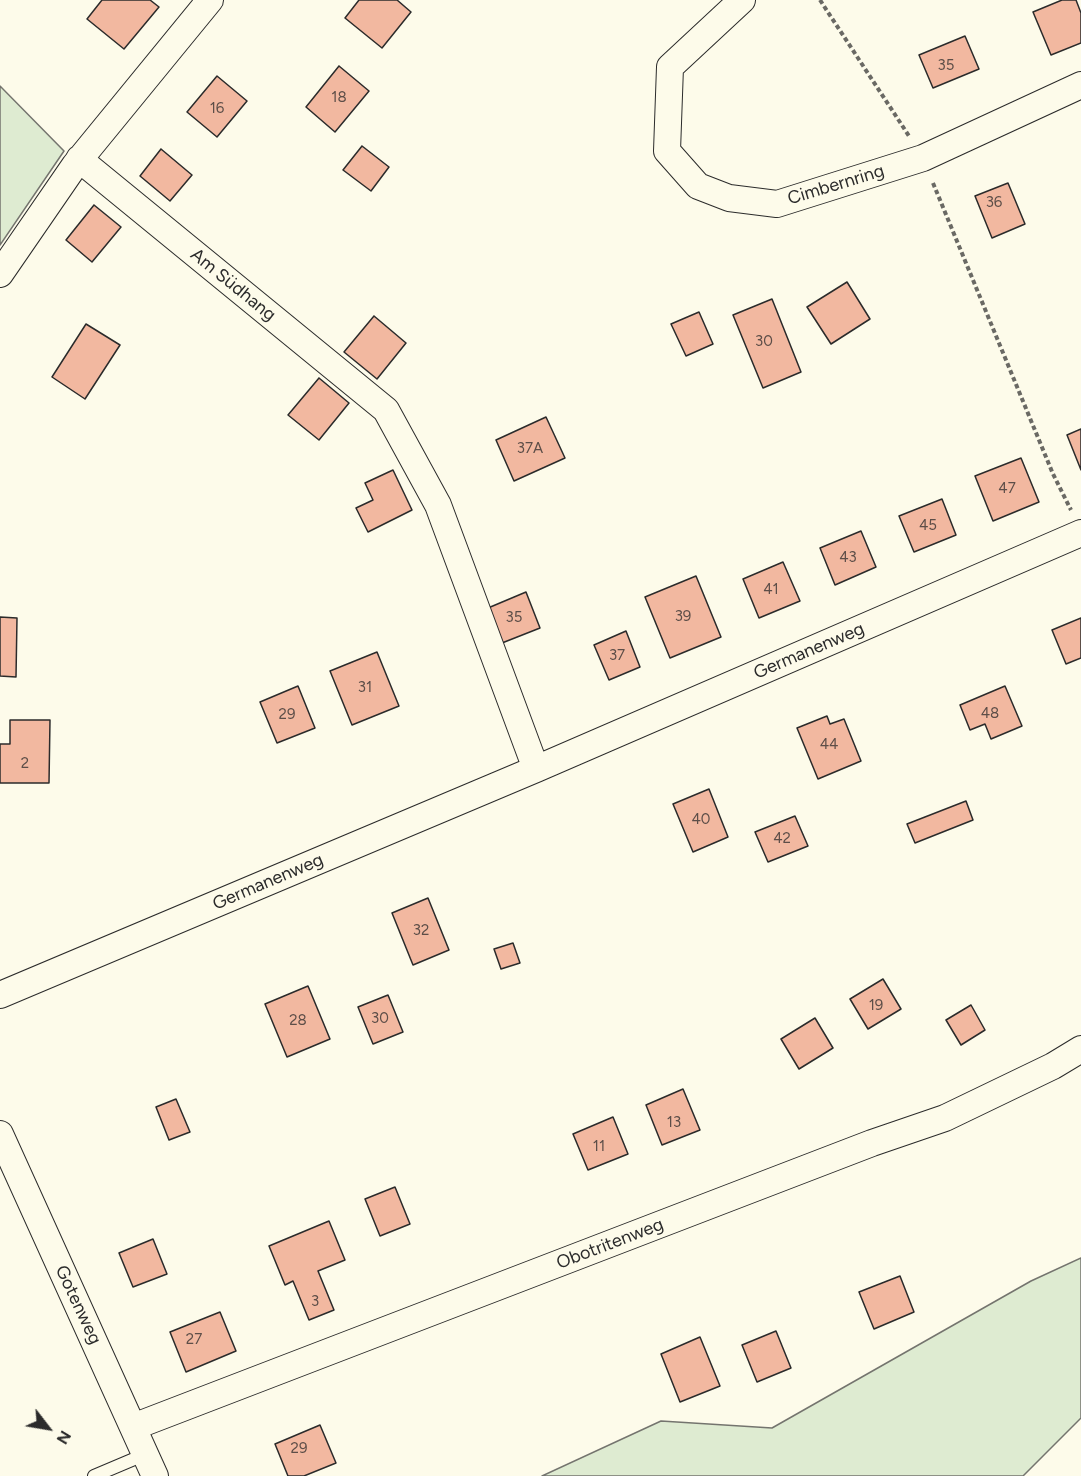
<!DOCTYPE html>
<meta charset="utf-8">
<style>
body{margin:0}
#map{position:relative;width:1081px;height:1476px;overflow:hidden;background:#fdfbea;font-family:Figtree,sans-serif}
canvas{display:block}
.north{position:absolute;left:18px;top:1398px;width:60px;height:60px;-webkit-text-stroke:4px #fdfbea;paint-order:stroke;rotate:121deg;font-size:16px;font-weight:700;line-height:24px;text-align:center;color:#2b2b2b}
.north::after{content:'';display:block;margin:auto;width:21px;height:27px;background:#2b2b2b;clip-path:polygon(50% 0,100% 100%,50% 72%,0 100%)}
</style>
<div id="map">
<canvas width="1081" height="1476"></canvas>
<div class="north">N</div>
</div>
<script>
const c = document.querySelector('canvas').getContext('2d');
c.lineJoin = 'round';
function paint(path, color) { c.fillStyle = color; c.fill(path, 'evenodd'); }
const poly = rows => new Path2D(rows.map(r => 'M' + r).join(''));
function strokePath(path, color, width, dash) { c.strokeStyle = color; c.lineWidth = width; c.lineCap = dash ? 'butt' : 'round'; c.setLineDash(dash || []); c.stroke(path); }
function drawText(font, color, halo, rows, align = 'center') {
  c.font = font + ' Figtree,sans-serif'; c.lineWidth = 4.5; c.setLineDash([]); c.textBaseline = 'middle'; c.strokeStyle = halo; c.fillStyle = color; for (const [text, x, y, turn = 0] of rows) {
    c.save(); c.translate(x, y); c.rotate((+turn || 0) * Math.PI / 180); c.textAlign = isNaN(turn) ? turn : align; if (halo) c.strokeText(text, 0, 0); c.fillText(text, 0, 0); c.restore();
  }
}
const green = poly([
 [0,86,64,151,0,245,0,86],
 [1081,1258,1081,1418,1023,1476,542,1476,661,1421,772,1428,1031,1281,1081,1258]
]);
const building = poly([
 [102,0,150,0,159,7,124,49,87,19,102,0],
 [359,0,397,0,411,12,382,48,345,18,359,0],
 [1062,0,1076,0,1081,13,1081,43,1051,55,1033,12,1062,0],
 [965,36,979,69,933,88,919,55,965,36],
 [339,66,369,91,335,132,306,107,339,66],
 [217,76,247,101,217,137,187,112,217,76],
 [362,146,389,167,371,191,343,170,362,146],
 [161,149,192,175,170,201,140,176,161,149],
 [1008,183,1025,224,992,238,975,196,1008,183],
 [94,205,121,227,92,262,66,240,94,205],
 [847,282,870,319,831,344,807,307,847,282],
 [772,299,801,372,763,388,733,315,772,299],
 [699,312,713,344,686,356,671,324,699,312],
 [374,316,406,343,377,379,344,352,374,316],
 [86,324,120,345,85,399,52,377,86,324],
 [319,378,349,403,319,440,288,415,319,378],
 [546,417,565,458,514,481,496,440,546,417],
 [1081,429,1081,470,1067,435,1081,429],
 [1021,458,1039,502,993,521,975,476,1021,458],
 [393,470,412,510,368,532,356,508,373,500,365,483,393,470],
 [942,499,956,535,914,552,899,516,942,499],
 [861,531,876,567,835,585,820,548,861,531],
 [783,562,800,601,759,618,743,579,783,562],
 [696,576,721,637,670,658,645,597,696,576],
 [526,592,540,628,502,643,488,608,526,592],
 [0,617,17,618,16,677,0,676,0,617],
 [1081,618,1081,658,1066,664,1052,630,1081,618],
 [626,631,640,667,609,680,594,645,626,631],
 [377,652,399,706,352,725,330,671,377,652],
 [298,686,315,728,277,743,260,702,298,686],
 [1005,686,1022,726,991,739,985,724,970,730,960,705,1005,686],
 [827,716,830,724,844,719,861,761,818,779,797,728,827,716],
 [10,720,50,720,49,783,0,783,0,744,10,744,10,720],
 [709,789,728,837,693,852,673,804,709,789],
 [966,801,973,820,915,843,907,824,966,801],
 [795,816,808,846,768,862,755,832,795,816],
 [428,898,449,950,413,965,392,913,428,898],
 [513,943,520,963,501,969,494,949,513,943],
 [883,979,901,1009,868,1029,850,999,883,979],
 [308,986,330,1039,287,1057,265,1004,308,986],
 [388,995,403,1032,373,1044,358,1007,388,995],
 [971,1005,985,1030,961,1045,946,1020,971,1005],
 [815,1018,833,1048,799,1069,781,1039,815,1018],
 [683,1089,700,1130,662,1145,646,1105,683,1089],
 [176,1099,190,1132,169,1140,156,1107,176,1099],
 [613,1117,628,1154,588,1170,573,1134,613,1117],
 [395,1187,410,1224,380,1236,365,1199,395,1187],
 [329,1221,345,1260,318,1271,334,1310,309,1320,293,1281,285,1285,269,1246,329,1221],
 [153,1239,167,1274,133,1287,119,1253,153,1239],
 [900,1276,914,1312,874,1329,859,1292,900,1276],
 [220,1312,236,1351,186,1372,170,1332,220,1312],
 [776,1331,791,1368,757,1382,742,1345,776,1331],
 [700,1337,720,1386,680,1402,661,1354,700,1337],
 [320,1425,336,1463,304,1476,288,1476,275,1444,320,1425]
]);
const path = poly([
 [820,0,909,136],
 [933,183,1053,474,1071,510]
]);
const lane = poly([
 [94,1476,146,1454]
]);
const street = poly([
 [742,0,670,67,667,151,698,186,729,198,777,204,923,158,1081,85],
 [79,159,386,410,438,505,536,769],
 [0,274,75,165,210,0],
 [0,995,536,769,1081,533],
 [0,1134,155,1476],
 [133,1427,872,1143,945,1118,1053,1066,1081,1049]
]);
const numberNames = [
 ["35",946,66],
 ["18",339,98],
 ["16",217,109],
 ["36",994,203],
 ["30",764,342],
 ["37A",530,449],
 ["47",1007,489],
 ["45",928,526],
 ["43",848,558],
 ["41",771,590],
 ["39",683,617],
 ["35",514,618],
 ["37",617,656],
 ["31",365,688],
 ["48",990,714],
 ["29",287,715],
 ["44",829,745],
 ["2",25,764],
 ["40",701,820],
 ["42",782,839],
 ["32",421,931],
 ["19",876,1006],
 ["30",380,1019],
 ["28",298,1021],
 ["13",674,1123],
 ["11",599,1147],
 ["3",315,1302],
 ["27",194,1340],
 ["29",299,1449]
];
const streetNames = [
 ["Cimbernring",836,185,-17],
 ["Am Südhang",233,285,39],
 ["Germanenweg",809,651,-23],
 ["Germanenweg",268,882,-23],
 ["Obotritenweg",610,1244,-21],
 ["Gotenweg",78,1305,65]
];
paint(green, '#deebd1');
strokePath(green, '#74746e', 1.5);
paint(building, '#f2b8a0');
strokePath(building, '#2b2b2b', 1.5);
strokePath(lane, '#2b2b2b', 14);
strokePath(street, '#2b2b2b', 28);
strokePath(path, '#6a6964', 4, [4.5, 3]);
strokePath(lane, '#fdfbea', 12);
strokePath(street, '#fdfbea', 26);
drawText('15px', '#5d4e48', null, numberNames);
drawText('18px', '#2b2b2b', '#fdfbea', streetNames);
</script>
